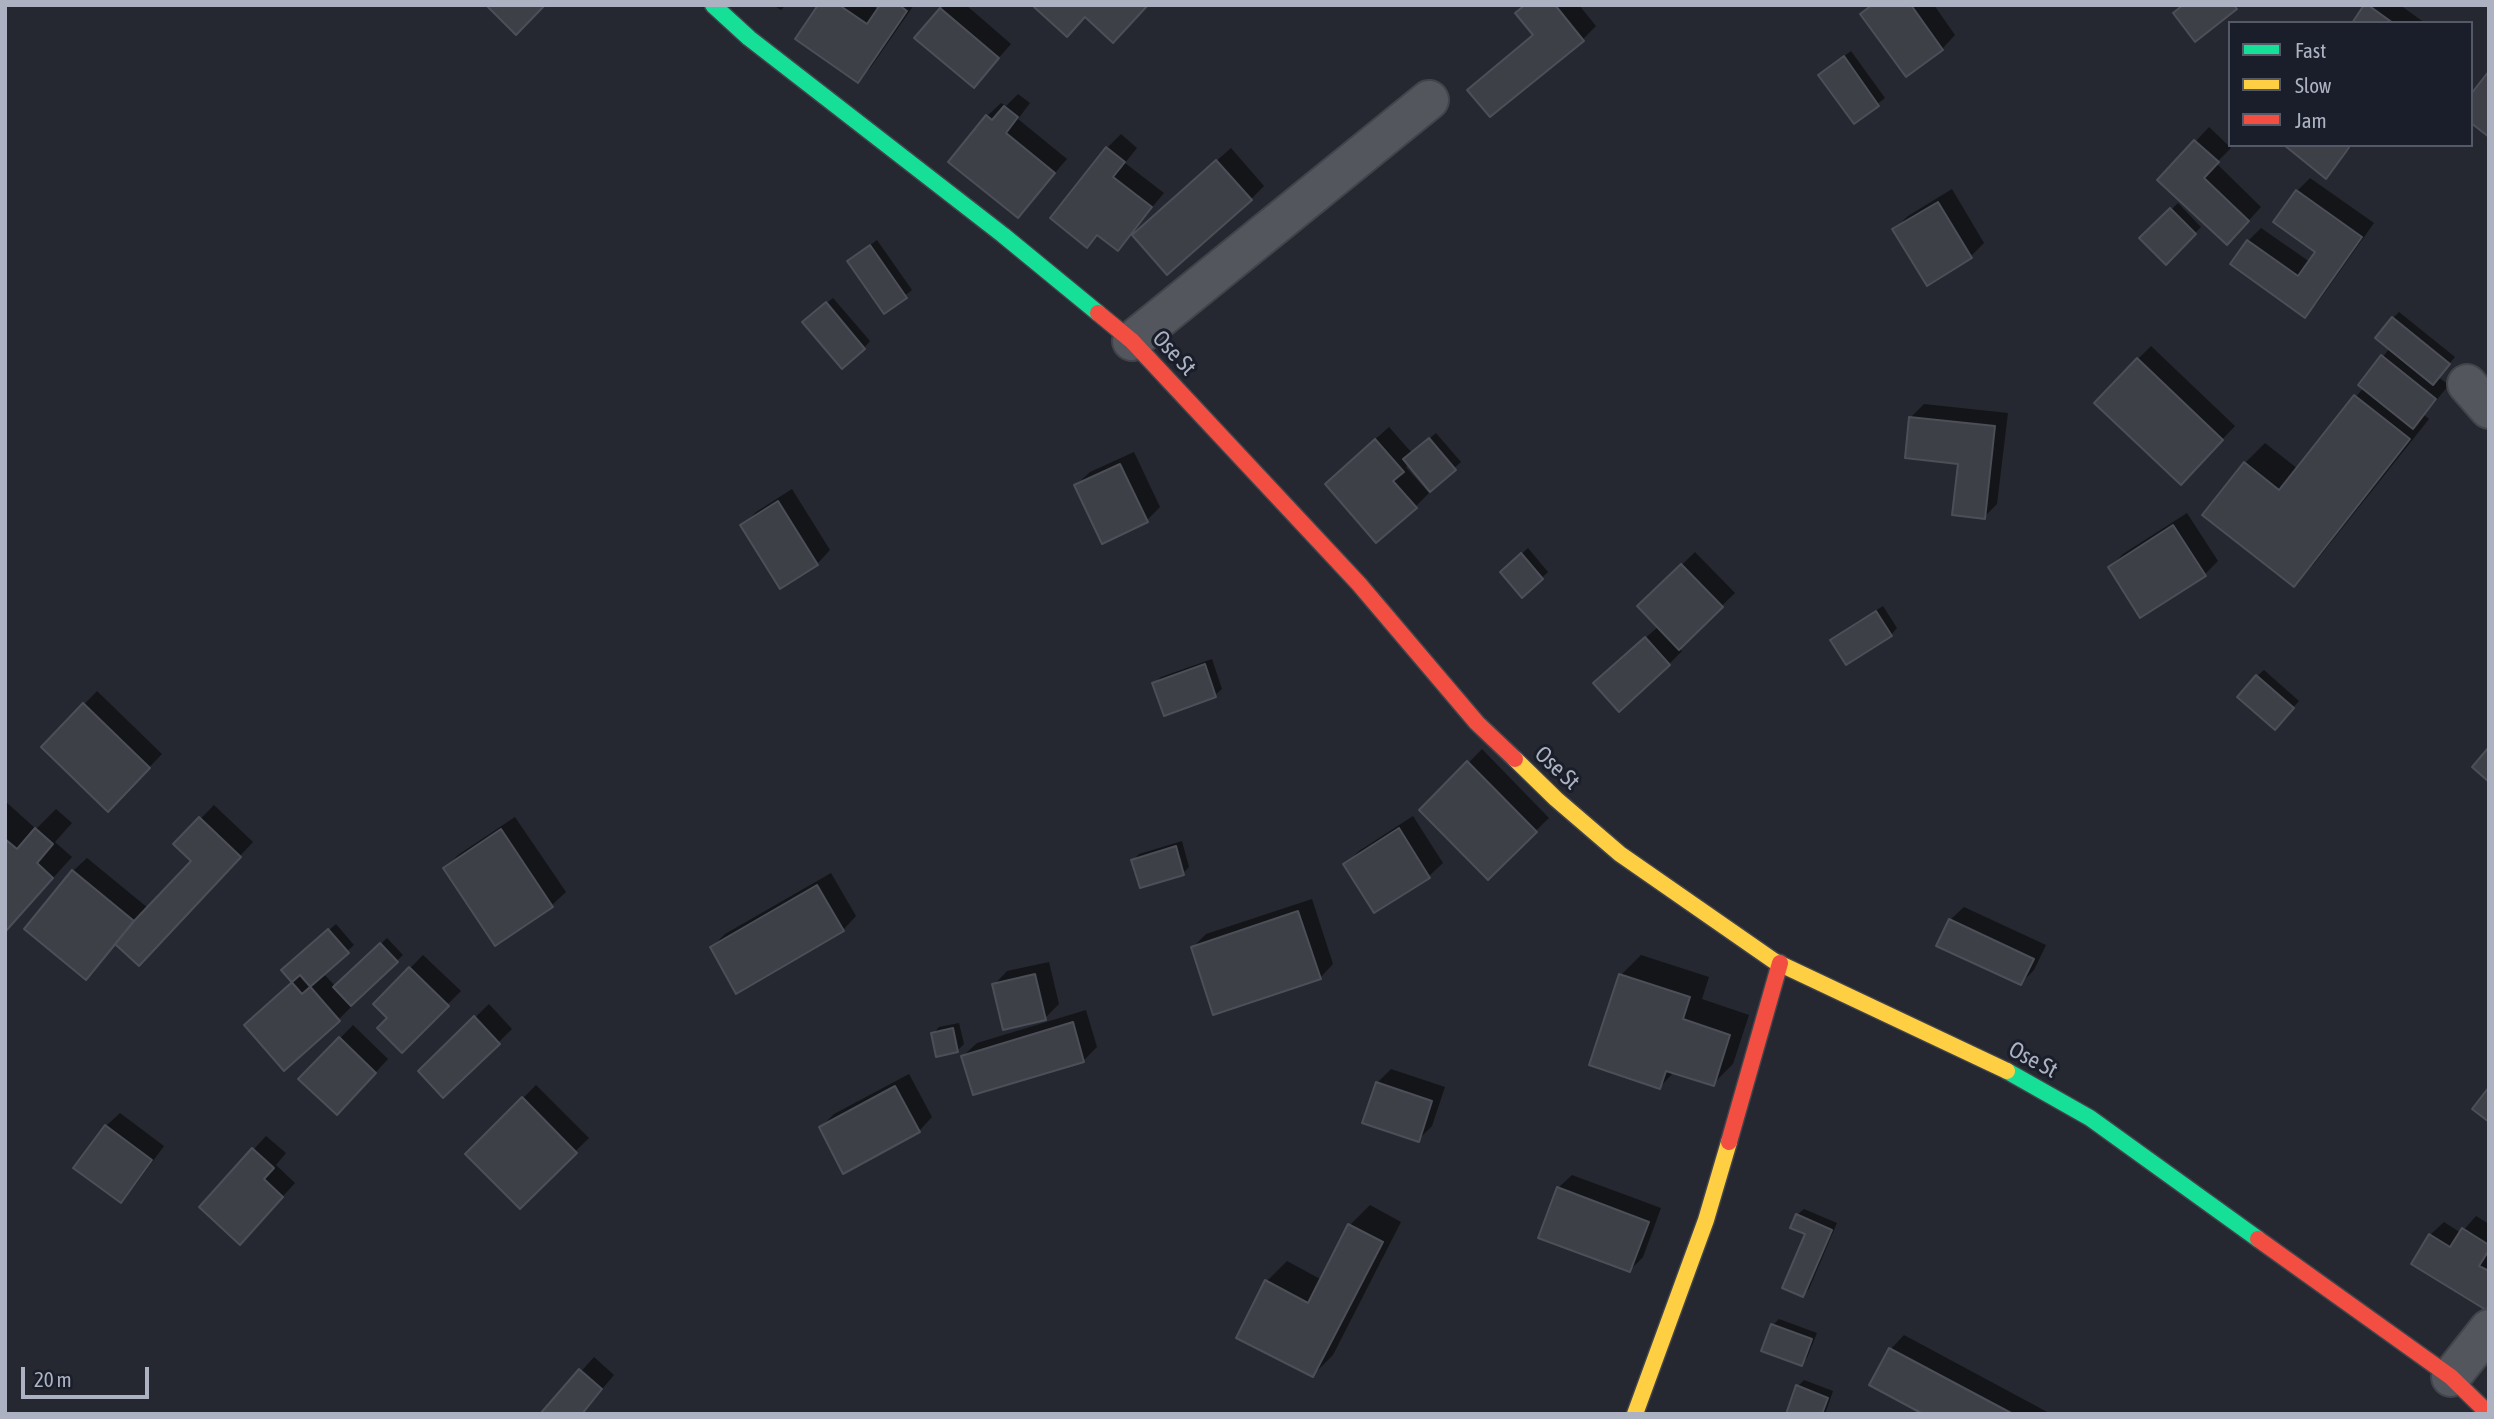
<!DOCTYPE html>
<style>
body{margin:0}
#map{position:relative;width:2494px;height:1419px;overflow:hidden;background:#252830;font-family:"Asap Condensed",sans-serif}
canvas{display:block}
.frame{position:absolute;inset:0;border:7px solid #adb2c2;pointer-events:none}
.legend{position:absolute;left:2228px;top:21px;width:245px;height:126px;box-sizing:border-box;background:#191e2a;border:2px solid #545967;margin:0;padding:9px 12px;list-style:none;font-size:21px;color:#adb2c2}
.legend li{display:flex;align-items:center;gap:14px;height:35px}
.legend b{width:35px;border:2px solid #545967}
.scale{position:absolute;left:21px;top:1367px;width:128px;height:32px;box-sizing:border-box;border:4px solid #adb2c2;border-top:0;padding-left:9px;font-size:21px;line-height:24px;white-space:nowrap;color:#adb2c2;-webkit-text-stroke:5px #191e2a;paint-order:stroke}
</style>
<div id="map">
<canvas width="2494" height="1419"></canvas>
<div class="frame"></div>
<ul class="legend">
<li><b style="height:9px;background:#16e098"></b>Fast</li>
<li><b style="height:9px;background:#ffcf43"></b>Slow</li>
<li><b style="height:9px;background:#f24e42"></b>Jam</li>
</ul>
<div class="scale">20 m</div>
</div>
<script>
const c = document.querySelector('canvas').getContext('2d');
c.lineJoin = 'round';
function paint(path, color) { c.fillStyle = color; c.fill(path, 'evenodd'); }
const poly = rows => new Path2D(rows.map(r => 'M' + r).join(''));
function strokePath(path, color, width, dash) { c.strokeStyle = color; c.lineWidth = width; c.lineCap = dash ? 'butt' : 'round'; c.setLineDash(dash || []); c.stroke(path); }
function drawText(font, color, halo, rows, align = 'center') {
  c.font = font + ' "Asap Condensed",sans-serif'; c.lineWidth = 6; c.setLineDash([]); c.textBaseline = 'middle'; c.strokeStyle = halo; c.fillStyle = color; for (const [text, x, y, turn = 0] of rows) {
    c.save(); c.translate(x, y); c.rotate((+turn || 0) * Math.PI / 180); c.textAlign = isNaN(turn) ? turn : align; if (halo) c.strokeText(text, 0, 0); c.fillText(text, 0, 0); c.restore();
  }
}
const shadow = poly([
 [773,5,786,5,781,10],
 [820,5,872,5,879,10,882,5,914,5,871,67,858,80],
 [945,5,966,5,1011,44,974,86,941,9],
 [1525,5,1579,5,1596,26,1582,40,1469,90,1535,34],
 [1871,5,1934,5,1955,35,1942,49,1862,14],
 [2367,5,2400,5,2425,23,2355,23],
 [1851,51,1885,98,1854,122,1827,69],
 [1018,94,1030,103,1018,119,1067,159,1018,216,987,116,1001,103,1006,106],
 [2209,127,2231,148,2216,163,2261,207,2240,230,2160,180],
 [1121,134,1137,148,1125,163,1164,193,1117,249,1099,234,1087,245,1052,218,1107,148],
 [2286,145,2353,145,2326,177],
 [1231,148,1264,186,1251,199,1148,222],
 [2310,178,2374,223,2318,302,2305,316,2248,241,2261,228,2310,262,2318,251,2297,191],
 [1952,189,1984,243,1970,257,1894,229,1908,216],
 [2178,203,2201,227,2166,262,2142,238],
 [877,240,912,290,884,312,849,261],
 [833,298,870,341,864,348,811,316],
 [2399,312,2455,357,2438,377,2449,385,2424,415,2429,419,2313,565,2293,585,2245,463,2265,443,2298,469,2364,387,2360,385,2390,348,2393,318],
 [2151,346,2235,426,2194,469,2138,359],
 [1924,404,2008,413,1997,504,1984,517,1960,462,1911,417],
 [1389,427,1412,453,1436,433,1461,462,1431,489,1409,464,1406,467,1429,493,1415,507,1340,471],
 [1134,452,1160,507,1147,520,1076,485,1090,472],
 [792,489,830,550,817,564,743,525,756,512],
 [2187,513,2218,561,2205,574,2140,616,2110,567,2123,554],
 [1528,548,1548,572,1523,596,1502,572],
 [1695,552,1735,593,1679,647,1682,651,1669,664,1609,670,1659,626,1640,606],
 [1883,606,1897,628,1891,635,1832,640],
 [1212,659,1222,689,1215,695,1154,683,1161,677],
 [2264,670,2299,701,2281,721,2257,676],
 [97,691,162,754,108,810,43,747],
 [1482,749,1549,818,1488,877,1422,810],
 [5,801,36,829,56,809,72,823,55,842,72,857,5,931],
 [214,805,253,842,152,950,116,943,86,977,73,871,87,858,148,908,194,861,176,844],
 [1413,816,1443,863,1429,876,1375,911,1345,864,1359,851],
 [515,817,566,892,552,905,495,944,445,868,458,855],
 [1182,841,1189,867,1183,873,1133,860,1139,854],
 [831,873,856,916,843,930,712,947,725,934],
 [1312,899,1333,964,1320,978,1193,947,1206,934],
 [1964,907,2046,945,2034,970,2021,983,1950,920],
 [336,924,354,945,323,973,336,987,387,938,403,955,351,1004,352,1006,339,1019,284,1068,293,982,290,964],
 [423,955,461,991,402,1050,389,1018,375,1004],
 [1641,955,1709,977,1702,999,1749,1015,1733,1064,1713,1084,1674,1072,1660,1087,1621,975],
 [1049,962,1059,1004,1045,1018,994,985,1007,971],
 [489,1004,512,1029,444,1096,420,1071],
 [1086,1010,1097,1047,1083,1061,963,1056,977,1043],
 [959,1023,964,1044,958,1050,937,1055,933,1034,939,1027],
 [353,1025,388,1059,350,1100,301,1078],
 [1391,1069,1445,1087,1432,1126,1418,1140,1377,1083],
 [909,1074,932,1117,919,1131,821,1127,834,1114],
 [536,1085,589,1138,520,1206,468,1154],
 [120,1113,164,1146,134,1187,120,1201,106,1126],
 [266,1136,286,1153,276,1165,295,1183,253,1229,201,1207],
 [1572,1175,1661,1208,1643,1257,1630,1270,1558,1188],
 [1370,1205,1401,1222,1333,1355,1313,1375,1267,1281,1287,1261,1322,1280,1350,1225],
 [1804,1209,1837,1223,1809,1289,1803,1295,1807,1234,1797,1215],
 [2476,1216,2489,1224,2489,1304,2430,1235,2444,1222,2461,1233],
 [1779,1319,1817,1333,1807,1358,1801,1364,1773,1325],
 [1904,1335,2051,1414,1927,1414,1871,1384,1891,1349],
 [594,1357,614,1375,581,1414,543,1414],
 [1804,1380,1833,1391,1825,1414,1787,1414,1798,1386]
]);
const building = poly([
 [486,5,545,5,516,35,486,5],
 [818,5,843,5,842,7,867,24,880,5,899,5,907,11,858,83,795,39,818,5],
 [1036,5,1148,5,1113,43,1085,17,1067,37,1034,7,1036,5],
 [1525,5,1555,5,1584,41,1490,117,1467,90,1533,35,1515,13,1525,5],
 [1872,5,1911,5,1943,50,1906,77,1860,14,1872,5],
 [2183,5,2234,5,2237,9,2195,42,2173,13,2183,5],
 [2364,5,2368,5,2393,23,2352,23,2364,5],
 [940,8,999,58,974,88,914,38,940,8],
 [1844,56,1879,106,1854,124,1818,75,1844,56],
 [2489,71,2489,137,2471,123,2471,94,2489,71],
 [1004,106,1018,117,1006,133,1055,173,1018,218,948,162,986,115,992,120,1004,106],
 [2194,140,2219,162,2204,178,2249,221,2227,245,2157,180,2194,140],
 [2284,145,2351,145,2326,179,2284,145],
 [1106,147,1125,162,1113,177,1152,207,1118,251,1097,235,1087,248,1050,218,1106,147],
 [1216,160,1252,200,1167,275,1132,235,1216,160],
 [2296,190,2362,237,2305,318,2230,264,2247,240,2298,276,2315,252,2273,222,2296,190],
 [1938,202,1972,258,1927,286,1892,229,1938,202],
 [2170,208,2196,234,2166,265,2139,238,2170,208],
 [870,245,907,298,884,314,847,261,870,245],
 [826,302,865,349,842,369,802,322,826,302],
 [2392,317,2450,364,2433,385,2375,338,2392,317],
 [2381,355,2436,399,2413,429,2358,385,2381,355],
 [2137,358,2223,440,2181,485,2094,403,2137,358],
 [2354,395,2410,439,2294,587,2202,515,2244,462,2279,490,2354,395],
 [1909,417,1995,426,1985,519,1952,515,1958,464,1905,458,1909,417],
 [1429,438,1456,470,1430,492,1403,459,1429,438],
 [1375,439,1404,472,1393,481,1417,508,1376,543,1325,484,1375,439],
 [1120,464,1148,522,1102,544,1074,485,1120,464],
 [778,501,818,565,780,589,740,525,778,501],
 [2173,525,2206,576,2140,618,2108,567,2173,525],
 [1521,553,1543,579,1522,598,1500,572,1521,553],
 [1681,564,1723,607,1679,650,1637,606,1681,564],
 [1876,611,1892,636,1846,665,1830,640,1876,611],
 [1645,637,1670,665,1619,712,1593,683,1645,637],
 [1205,664,1216,697,1164,716,1152,683,1205,664],
 [2256,675,2294,708,2275,730,2237,697,2256,675],
 [83,703,150,768,108,812,41,747,83,703],
 [2489,747,2489,782,2472,767,2489,747],
 [1467,761,1537,832,1488,880,1419,810,1467,761],
 [199,817,241,857,139,966,115,944,134,921,191,861,173,844,199,817],
 [35,828,53,844,37,863,53,878,5,932,5,839,17,849,35,828],
 [1399,828,1430,878,1374,913,1343,864,1399,828],
 [501,829,553,907,495,946,443,868,501,829],
 [1176,846,1184,875,1140,888,1131,860,1176,846],
 [72,870,134,921,86,980,24,929,72,870],
 [817,885,844,931,736,994,710,947,817,885],
 [1298,911,1321,979,1213,1015,1191,947,1298,911],
 [1949,919,2034,959,2021,985,1936,946,1949,919],
 [328,929,349,953,302,994,281,970,328,929],
 [380,943,398,962,351,1006,333,987,380,943],
 [409,967,449,1006,402,1053,377,1028,387,1018,373,1004,409,967],
 [1035,974,1046,1020,1003,1030,992,984,1035,974],
 [1619,974,1690,997,1683,1019,1730,1035,1714,1086,1666,1071,1660,1089,1589,1065,1619,974],
 [300,975,340,1021,284,1071,244,1025,300,975],
 [474,1016,500,1044,443,1098,418,1071,474,1016],
 [1073,1022,1084,1062,973,1095,961,1056,1073,1022],
 [953,1028,958,1052,936,1057,931,1033,953,1028],
 [339,1037,376,1073,337,1115,298,1079,339,1037],
 [1376,1082,1432,1101,1419,1142,1362,1123,1376,1082],
 [895,1086,920,1132,843,1174,819,1127,895,1086],
 [2489,1087,2489,1122,2472,1109,2489,1087],
 [522,1097,577,1153,520,1209,465,1154,522,1097],
 [105,1125,152,1160,121,1203,73,1168,105,1125],
 [252,1148,274,1168,264,1179,283,1197,240,1245,199,1207,252,1148],
 [1557,1187,1649,1222,1630,1272,1538,1238,1557,1187],
 [1796,1214,1832,1230,1803,1297,1782,1288,1805,1234,1790,1228,1796,1214],
 [1348,1224,1383,1242,1313,1377,1236,1338,1265,1280,1308,1303,1348,1224],
 [2462,1228,2489,1245,2489,1250,2479,1266,2489,1271,2489,1305,2486,1310,2411,1264,2429,1234,2450,1247,2462,1228],
 [1771,1324,1812,1339,1802,1366,1761,1351,1771,1324],
 [1889,1348,2013,1414,1923,1414,1869,1385,1889,1348],
 [579,1369,602,1389,582,1414,540,1414,579,1369],
 [1796,1385,1828,1398,1822,1414,1786,1414,1796,1385]
]);
const street = poly([
 [1132,341,1429,100],
 [2467,384,2489,409],
 [2451,1377,2489,1329]
]);
const fast = poly([
 [713,5,749,38,1003,235,1098,313],
 [2007,1071,2090,1118,2258,1239]
]);
const slow = poly([
 [1515,759,1556,799,1620,854,1774,961,2007,1071],
 [1635,1414,1706,1220,1729,1142]
]);
const jam = poly([
 [1098,313,1132,341,1359,584,1477,723,1515,759],
 [1729,1142,1780,963],
 [2258,1239,2451,1377,2489,1414]
]);
const streetNames = [
 ["Ose St",1174,353,47],
 ["Ose St",1557,768,43],
 ["Ose St",2033,1060,28]
];
paint(shadow, '#0007');
paint(building, '#3d4046');
strokePath(building, '#4c4f58', 2);
strokePath(street, '#42444b', 42);
strokePath(fast, '#42444b', 19);
strokePath(slow, '#42444b', 19);
strokePath(jam, '#42444b', 19);
strokePath(street, '#54565e', 38);
strokePath(fast, '#16e098', 16);
strokePath(slow, '#ffcf43', 16);
strokePath(jam, '#f24e42', 16);
drawText('23px', '#adb2c2', '#191e2a', streetNames);
</script>
